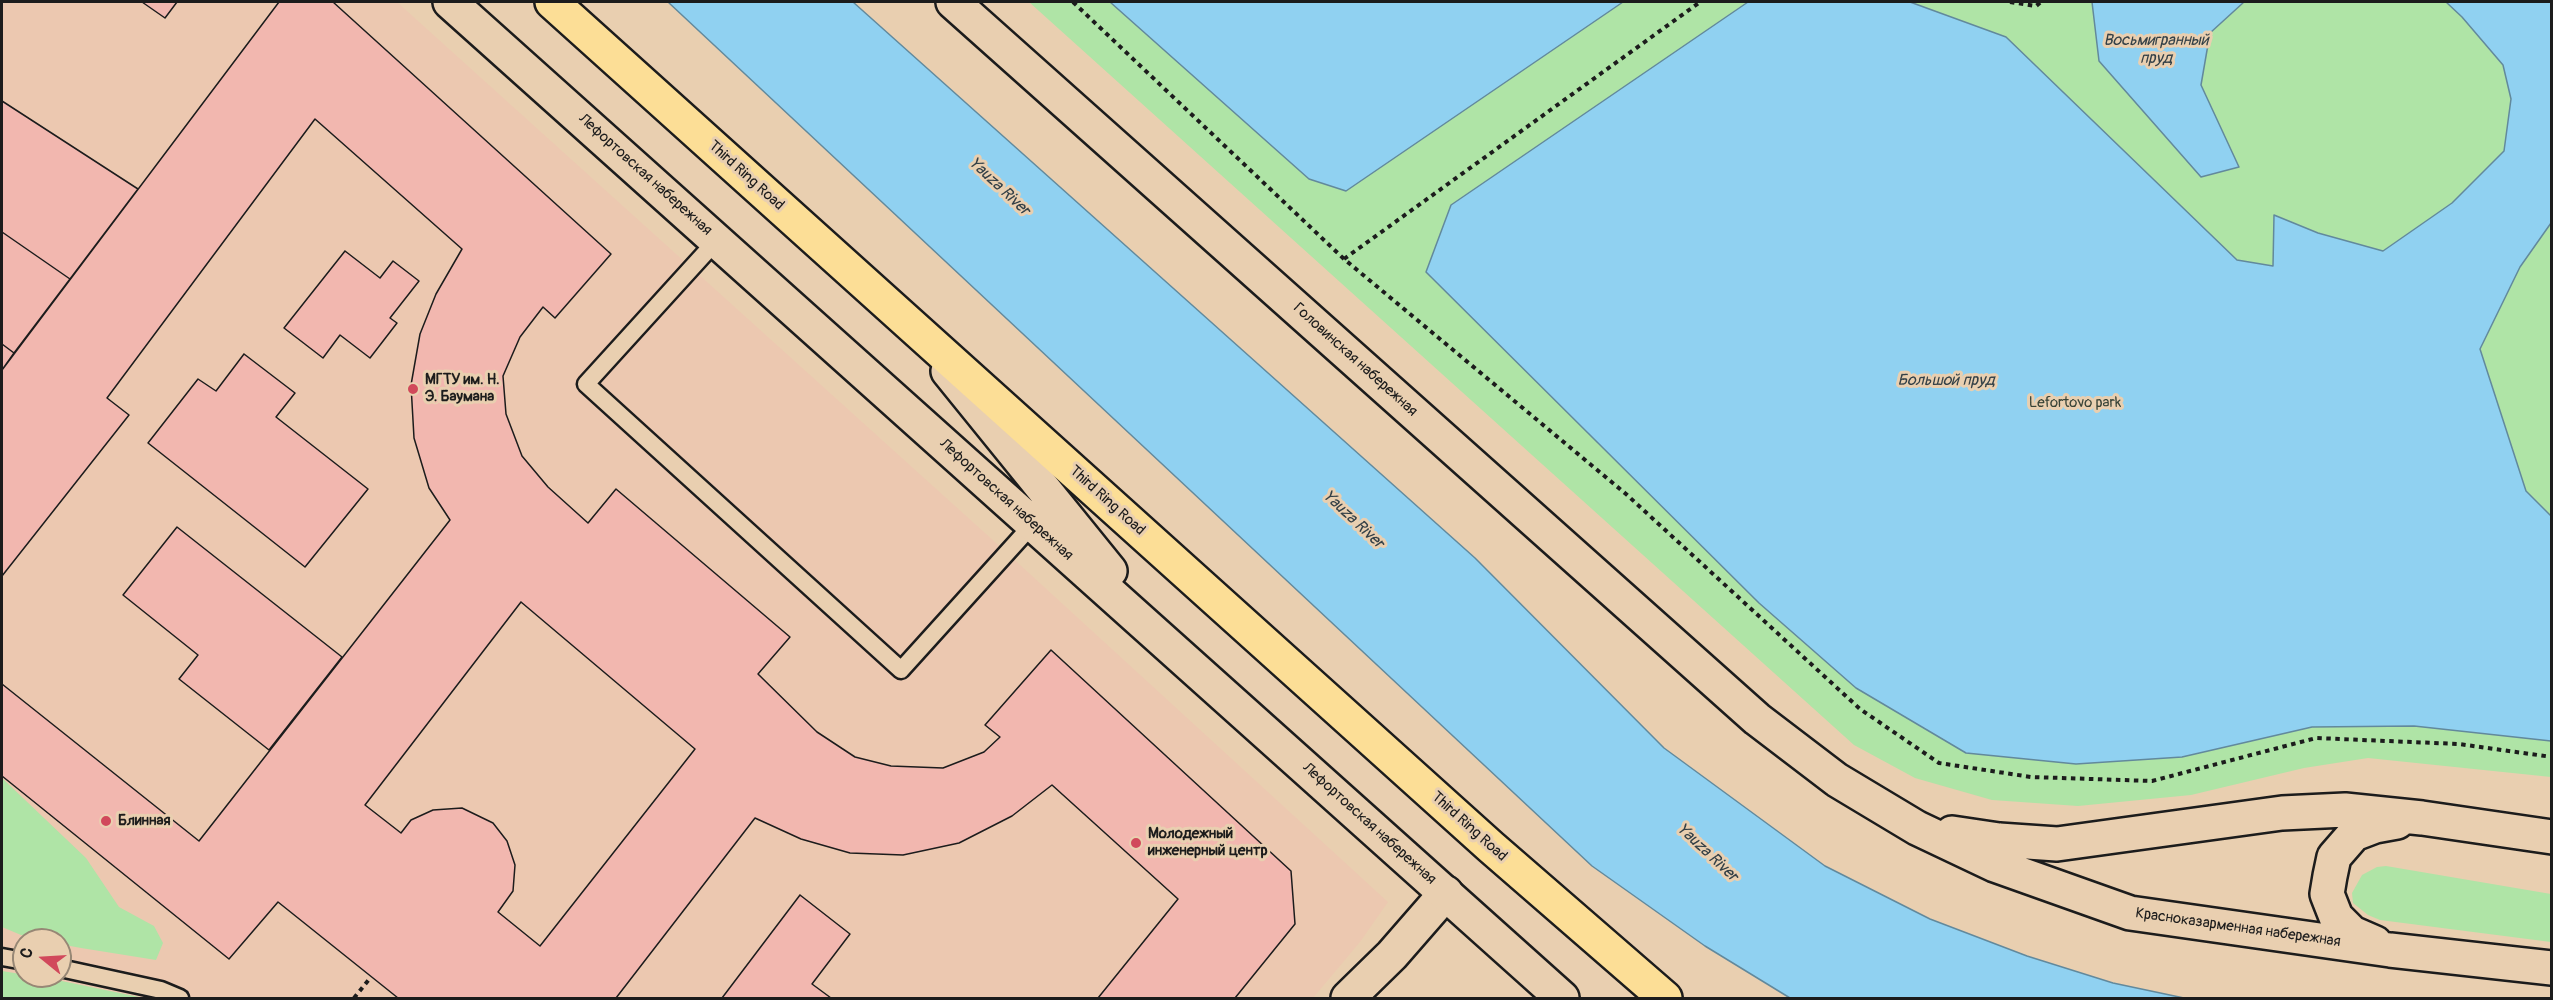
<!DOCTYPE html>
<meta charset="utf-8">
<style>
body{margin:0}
#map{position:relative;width:2553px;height:1000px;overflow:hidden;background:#e9cfb0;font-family:Pangolin,sans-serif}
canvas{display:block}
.frame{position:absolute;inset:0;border:3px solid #1c1c1c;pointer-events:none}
.north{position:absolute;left:12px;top:928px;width:60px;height:60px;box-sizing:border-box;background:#e9cfb0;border:2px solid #978775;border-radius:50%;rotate:288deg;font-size:16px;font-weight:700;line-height:24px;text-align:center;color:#1c1c1c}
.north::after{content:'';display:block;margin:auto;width:21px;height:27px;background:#d1495b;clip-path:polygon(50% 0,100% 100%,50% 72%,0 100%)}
</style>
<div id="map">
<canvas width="2553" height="1000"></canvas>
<div class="frame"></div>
<div class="north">С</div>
</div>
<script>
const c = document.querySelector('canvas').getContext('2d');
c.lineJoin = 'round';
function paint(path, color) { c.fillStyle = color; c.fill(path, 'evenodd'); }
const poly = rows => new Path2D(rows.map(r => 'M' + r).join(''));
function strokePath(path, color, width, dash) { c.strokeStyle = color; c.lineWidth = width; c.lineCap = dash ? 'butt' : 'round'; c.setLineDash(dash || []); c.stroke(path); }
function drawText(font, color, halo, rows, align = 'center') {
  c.font = font + ' Pangolin,sans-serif'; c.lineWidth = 6; c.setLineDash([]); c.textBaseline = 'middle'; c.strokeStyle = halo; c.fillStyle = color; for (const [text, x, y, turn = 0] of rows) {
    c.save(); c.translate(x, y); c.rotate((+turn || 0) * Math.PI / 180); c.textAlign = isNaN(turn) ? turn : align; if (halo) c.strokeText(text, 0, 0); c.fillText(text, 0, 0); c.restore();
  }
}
const built = poly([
 [2,2,397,2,1006,552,1388,902,1360,942,1313,998,2,998],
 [24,940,60,940,60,976,24,976]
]);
const green = poly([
 [1029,2,2551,2,2551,777,2368,758,2304,768,2191,795,2078,806,1992,800,1915,778,1854,745],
 [2,778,86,858,119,907,154,926,163,943,156,960,81,948,60,944,60,940,43,940,21,935,2,927],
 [2386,866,2551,894,2551,942,2380,920,2368,915,2353,903,2352,893,2362,875,2377,867],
 [2,971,57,980,144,998,2,998]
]);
const water = poly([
 [668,2,853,2,1475,558,1664,748,1825,866,1930,919,2027,956,2113,983,2184,998,1790,998,1705,946,1592,866,668,2],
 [1110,2,1623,2,1346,191,1309,179,1110,2],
 [1748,2,1910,2,2006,37,2237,260,2273,266,2274,215,2318,233,2383,251,2452,203,2504,151,2511,99,2503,65,2462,17,2446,2,2551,2,2551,223,2520,267,2480,349,2526,491,2551,516,2551,741,2414,726,2312,727,2182,757,2076,764,1966,753,1856,688,1759,603,1426,272,1451,205,1748,2],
 [2092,2,2244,2,2210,33,2201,85,2239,167,2201,177,2099,61,2092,2]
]);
const building = poly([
 [142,2,177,2,165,18,142,2],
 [279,2,333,2,611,254,555,318,543,307,520,337,503,376,506,414,522,456,548,487,588,523,616,489,790,637,758,674,817,732,855,757,891,766,943,768,984,752,1000,737,985,725,1051,650,1291,871,1295,924,1235,998,1098,998,1178,899,1052,785,1012,816,959,843,903,855,850,853,801,839,755,818,616,998,398,998,278,902,229,959,2,776,2,684,199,841,450,520,429,488,414,438,411,385,420,334,436,294,462,249,315,119,107,398,129,415,2,576,2,370,279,2],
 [521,602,695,749,540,946,498,912,513,891,515,865,507,841,493,823,462,808,433,810,411,820,401,833,365,805,521,602],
 [2,101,138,189,70,279,2,232,2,101],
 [2,232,70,279,14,353,2,344,2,232],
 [345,251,380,278,393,261,419,281,390,318,397,323,370,358,340,335,323,358,284,328,345,251],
 [2,344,14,353,2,370,2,344],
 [244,354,295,393,276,417,368,489,305,567,148,443,198,379,216,391,244,354],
 [177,527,342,657,269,750,179,679,198,655,123,595,177,527],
 [800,895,850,934,812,984,831,998,722,998,800,895]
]);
const path = poly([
 [1073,2,1344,259,1626,494,1860,709,1939,763,2031,777,2152,781,2316,738,2459,744,2552,757],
 [2010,2,2036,6,2041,2],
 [1344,259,1700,2],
 [354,998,371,977]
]);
const service = poly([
 [717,240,586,384,901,670,1033,524],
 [2,957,24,961],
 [60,968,161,990,180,998]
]);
const minor = poly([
 [1348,998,1392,955,1446,893]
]);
const secondary = poly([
 [450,2,1562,998],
 [953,2,1757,719,1837,780,1917,828,1995,865,2130,913,2390,950,2552,968],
 [948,371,1110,571],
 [1952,833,1999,840,2057,844,2282,813,2345,810,2422,818,2552,837],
 [2375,943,2352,933,2336,917,2327,894,2330,876,2334,857,2354,834,2375,826,2397,822]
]);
const primary = poly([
 [552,2,1491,847,1665,998]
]);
const markers = [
 [413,389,6,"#d1495b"],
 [106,821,6,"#d1495b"],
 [1136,843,6,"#d1495b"]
];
const streetNames = [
 ["Лефортовская набережная",645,175,42],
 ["Third Ring Road",746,176,42],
 ["Головинская набережная",1355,360,42],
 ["Лефортовская набережная",1006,500,42],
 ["Third Ring Road",1107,501,42],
 ["Лефортовская набережная",1369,824,42],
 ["Third Ring Road",1469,827,42],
 ["Красноказарменная набережная",2238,928,8]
];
const poiNames = [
 ["МГТУ им. Н.",425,380],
 ["Э. Баумана",425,397],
 ["Блинная",118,821],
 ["Молодежный",1148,834],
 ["инженерный центр",1148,851]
];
const parkNames = [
 ["Lefortovo park",2075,403]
];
const waterNames = [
 ["Восьмигранный",2156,41],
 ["пруд",2156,59],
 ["Yauza River",999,187,43],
 ["Большой пруд",1946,381],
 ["Yauza River",1353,520,43],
 ["Yauza River",1707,853,43]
];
paint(built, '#ecc8b0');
paint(green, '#afe4a6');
paint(water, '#90d1f1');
strokePath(water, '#62899c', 1.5);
paint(building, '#f2b7af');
strokePath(building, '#1c1c1c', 1.5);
strokePath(service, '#1c1c1c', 21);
strokePath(minor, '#1c1c1c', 38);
strokePath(secondary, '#1c1c1c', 38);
strokePath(primary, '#1c1c1c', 38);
strokePath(path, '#1c1c1c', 4, [4.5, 4.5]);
strokePath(service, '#e9cfb0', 16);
strokePath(minor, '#e9cfb0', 33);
strokePath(secondary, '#e9cfb0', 33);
strokePath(primary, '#fcde96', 33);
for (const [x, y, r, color] of markers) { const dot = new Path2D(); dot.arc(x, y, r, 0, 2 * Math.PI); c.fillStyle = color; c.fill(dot); strokePath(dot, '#e9cfb0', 2); }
drawText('15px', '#1c1c1c', '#e9cfb0', streetNames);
drawText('bold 15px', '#1c1c1c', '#e9cfb0', poiNames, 'left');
drawText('15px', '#394438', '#e9cfb0', parkNames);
drawText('italic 16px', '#334047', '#e9cfb0', waterNames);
</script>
